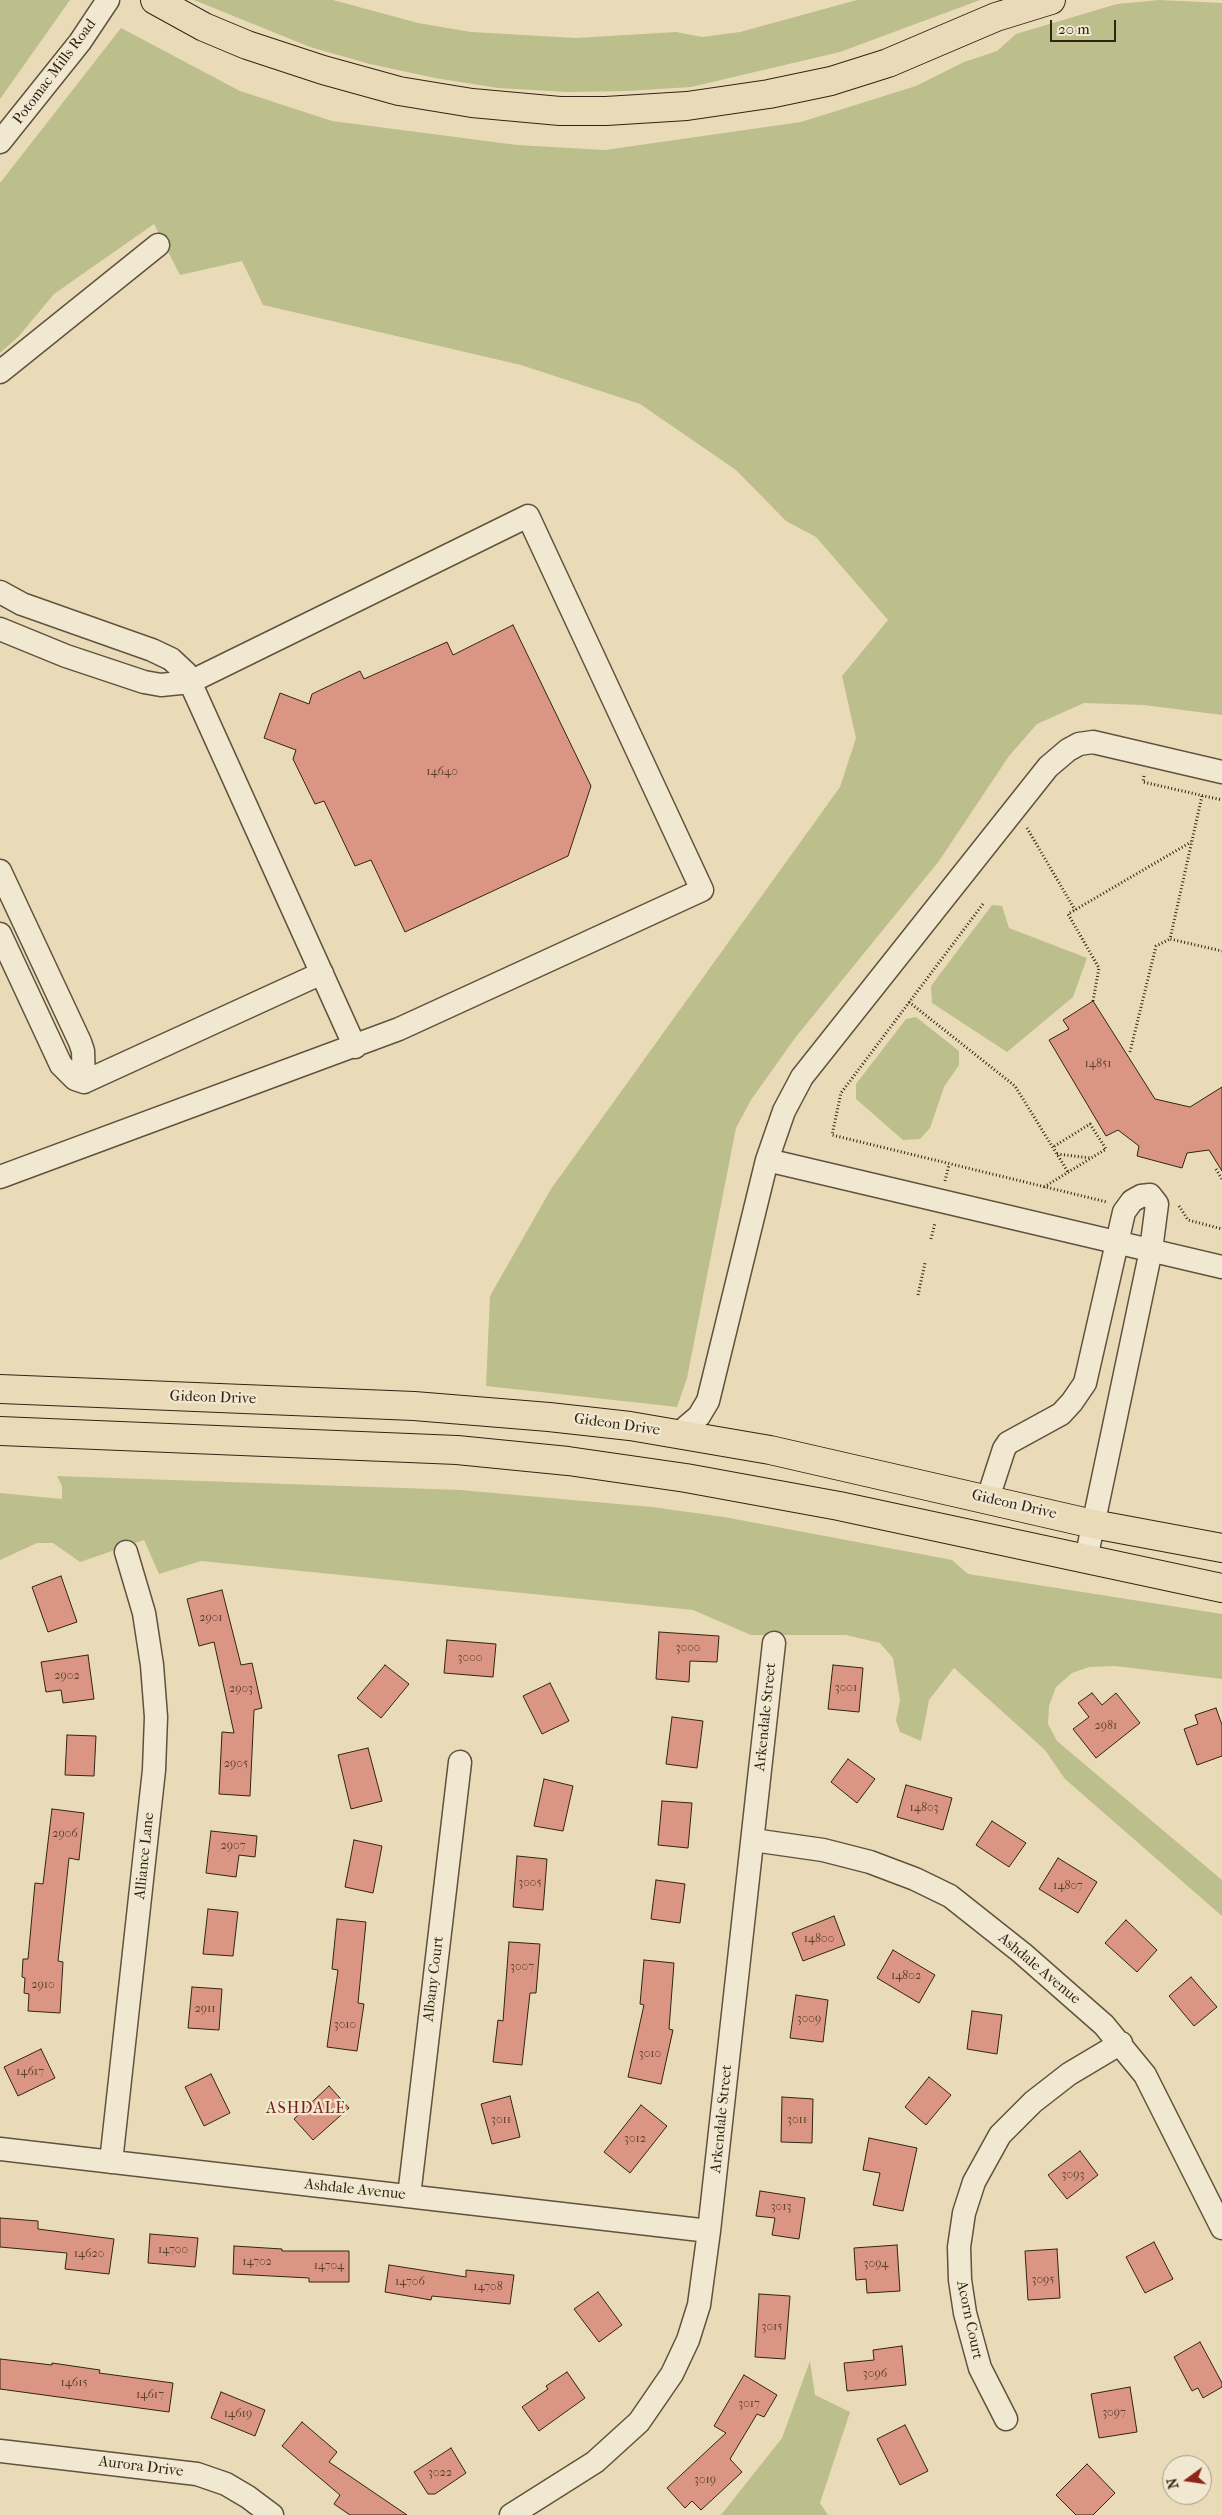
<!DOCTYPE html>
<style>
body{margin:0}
#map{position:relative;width:1222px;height:2515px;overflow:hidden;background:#eadbb8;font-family:"IM FELL French Canon",serif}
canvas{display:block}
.north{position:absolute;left:1162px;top:2455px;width:50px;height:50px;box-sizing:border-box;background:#f1e8d1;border:1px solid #a59a85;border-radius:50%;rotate:256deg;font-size:14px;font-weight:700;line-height:20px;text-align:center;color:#322413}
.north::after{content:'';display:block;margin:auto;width:18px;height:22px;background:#8f2418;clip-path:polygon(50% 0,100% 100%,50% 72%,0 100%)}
.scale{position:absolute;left:1050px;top:20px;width:66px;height:22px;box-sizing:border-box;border:2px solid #322413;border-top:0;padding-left:6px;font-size:15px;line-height:18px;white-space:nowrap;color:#322413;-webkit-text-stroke:4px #f1e8d1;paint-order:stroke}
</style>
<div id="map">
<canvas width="1222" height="2515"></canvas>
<div class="north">N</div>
<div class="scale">20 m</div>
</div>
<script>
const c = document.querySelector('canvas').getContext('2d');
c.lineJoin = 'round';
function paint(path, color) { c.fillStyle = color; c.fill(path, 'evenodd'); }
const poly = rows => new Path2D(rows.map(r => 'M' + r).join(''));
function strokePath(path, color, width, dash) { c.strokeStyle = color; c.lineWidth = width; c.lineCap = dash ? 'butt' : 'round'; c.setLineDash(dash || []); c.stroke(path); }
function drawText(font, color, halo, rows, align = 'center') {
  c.font = font + ' "IM FELL French Canon",serif'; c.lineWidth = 4.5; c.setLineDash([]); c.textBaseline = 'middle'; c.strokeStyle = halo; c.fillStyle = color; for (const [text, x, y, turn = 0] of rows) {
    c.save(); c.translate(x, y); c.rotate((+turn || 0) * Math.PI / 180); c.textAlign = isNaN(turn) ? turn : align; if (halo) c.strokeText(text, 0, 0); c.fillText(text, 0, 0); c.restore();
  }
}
const green = poly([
 [0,0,70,0,0,99],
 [194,0,333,0,418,23,471,32,576,38,676,32,702,37,740,32,857,0,980,0,840,52,691,87,627,91,568,92,498,88,435,78,370,64,310,47],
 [1159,0,1222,3,1222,715,1144,705,1084,703,1037,724,1009,756,939,861,795,1038,751,1100,736,1128,687,1378,677,1407,486,1386,490,1296,551,1189,840,787,856,738,842,676,888,620,816,537,786,521,736,470,640,404,521,365,263,305,242,261,180,275,154,224,54,294,19,336,0,353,0,183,121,28,240,91,332,121,517,145,605,150,801,122,916,86,964,62,997,51,1016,34,1117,4],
 [992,905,1002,906,1009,928,1087,958,1073,997,1007,1052,932,1003,931,986],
 [916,1017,959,1051,959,1065,944,1087,930,1128,920,1139,903,1140,856,1099,856,1084,906,1019],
 [57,1476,460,1490,652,1507,724,1517,952,1560,968,1574,1222,1614,1222,1679,1115,1666,1089,1667,1072,1673,1056,1687,1049,1706,1048,1724,1057,1741,1222,1880,1222,1916,1065,1779,1045,1750,954,1668,929,1700,921,1741,900,1732,896,1720,900,1700,893,1658,880,1643,846,1635,751,1635,693,1610,201,1561,159,1574,144,1540,80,1562,53,1543,37,1543,0,1560,0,1493,62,1499,62,1486],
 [810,2361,815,2395,850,2412,820,2503,828,2515,721,2515,782,2438]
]);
const building = poly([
 [513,625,591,786,568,856,405,932,371,860,355,866,324,801,315,804,293,759,296,750,264,738,280,693,309,704,312,694,360,671,364,679,447,642,453,655,513,625],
 [1093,1001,1155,1099,1190,1107,1222,1087,1222,1171,1209,1150,1187,1153,1182,1168,1137,1156,1139,1146,1118,1130,1106,1136,1049,1040,1069,1029,1063,1020,1093,1001],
 [61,1576,77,1622,48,1632,32,1587,61,1576],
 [222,1590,241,1665,252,1663,262,1708,254,1710,250,1796,219,1794,222,1732,234,1733,214,1642,199,1646,187,1599,222,1590],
 [659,1632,719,1636,717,1662,690,1661,689,1682,656,1679,659,1632],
 [447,1640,496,1644,493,1677,444,1673,447,1640],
 [88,1655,94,1699,63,1703,61,1690,46,1692,41,1662,88,1655],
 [385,1665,409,1684,381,1718,357,1698,385,1665],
 [833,1665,863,1668,859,1712,828,1709,833,1665],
 [550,1683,569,1721,542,1734,523,1696,550,1683],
 [1092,1693,1102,1705,1116,1693,1140,1723,1096,1758,1073,1729,1089,1717,1078,1703,1092,1693],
 [1216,1708,1222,1725,1222,1756,1197,1765,1184,1729,1198,1724,1195,1715,1216,1708],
 [672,1717,703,1721,697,1768,666,1764,672,1717],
 [67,1735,96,1736,94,1776,65,1775,67,1735],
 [368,1748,382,1801,351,1809,338,1755,368,1748],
 [848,1759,875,1779,857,1803,831,1782,848,1759],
 [544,1779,573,1786,563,1831,534,1826,544,1779],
 [906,1785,952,1798,943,1830,897,1817,906,1785],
 [662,1801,692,1803,688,1848,658,1845,662,1801],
 [52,1809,84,1813,79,1860,69,1858,58,1961,63,1962,60,2013,28,2011,29,1994,24,1993,25,1978,22,1977,23,1959,28,1959,35,1883,43,1884,52,1809],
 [992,1821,1026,1843,1009,1867,976,1845,992,1821],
 [211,1831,257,1836,255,1857,239,1855,236,1877,206,1873,211,1831],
 [354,1840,382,1846,373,1893,345,1887,354,1840],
 [517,1856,547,1859,543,1910,513,1907,517,1856],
 [1058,1858,1097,1882,1078,1913,1039,1889,1058,1858],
 [656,1880,685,1884,680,1923,651,1919,656,1880],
 [208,1909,238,1912,233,1956,203,1954,208,1909],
 [834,1916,845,1945,803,1961,792,1933,834,1916],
 [337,1919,366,1922,358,2003,364,2004,357,2051,327,2047,338,1970,332,1969,337,1919],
 [1126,1920,1157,1950,1137,1972,1105,1943,1126,1920],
 [509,1942,540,1944,536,1993,530,1993,522,2065,493,2062,498,2020,503,2021,509,1942],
 [893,1950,935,1975,919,2003,877,1978,893,1950],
 [644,1960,674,1963,669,2029,673,2030,661,2084,628,2077,644,2005,640,2004,644,1960],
 [1191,1977,1217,2007,1194,2026,1169,1996,1191,1977],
 [192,1987,222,1989,219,2030,188,2028,192,1987],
 [796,1995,828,2000,823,2042,790,2038,796,1995],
 [972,2011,1002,2015,997,2054,967,2049,972,2011],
 [41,2049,55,2078,18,2096,4,2067,41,2049],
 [211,2074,230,2113,204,2126,185,2087,211,2074],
 [929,2077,951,2095,926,2125,905,2107,929,2077],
 [329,2086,349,2108,313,2140,294,2119,329,2086],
 [510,2096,520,2137,492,2144,481,2104,510,2096],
 [782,2097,813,2099,812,2143,781,2142,782,2097],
 [641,2105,667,2126,630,2173,604,2152,641,2105],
 [869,2138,917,2148,903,2211,873,2205,880,2173,863,2170,869,2138],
 [1080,2151,1098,2175,1067,2199,1048,2175,1080,2151],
 [760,2191,805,2198,799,2239,772,2235,775,2218,756,2216,760,2191],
 [0,2218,38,2221,38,2229,114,2239,109,2274,65,2269,67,2253,0,2247,0,2218],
 [150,2234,198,2238,195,2267,148,2263,150,2234],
 [1154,2242,1173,2279,1145,2293,1126,2257,1154,2242],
 [897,2245,900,2291,867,2293,866,2279,856,2280,854,2248,897,2245],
 [234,2246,282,2249,282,2251,349,2251,349,2282,309,2282,309,2278,233,2274,234,2246],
 [1057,2249,1060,2298,1028,2300,1025,2251,1057,2249],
 [389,2265,466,2277,466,2270,514,2275,510,2304,432,2296,431,2300,385,2292,389,2265],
 [598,2292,622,2325,599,2342,574,2309,598,2292],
 [759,2294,790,2296,785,2359,755,2357,759,2294],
 [1200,2342,1222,2383,1222,2387,1203,2398,1198,2388,1192,2391,1174,2357,1200,2342],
 [902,2346,906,2385,847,2391,844,2363,874,2360,873,2350,902,2346],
 [0,2359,52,2365,52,2363,100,2370,99,2373,173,2383,169,2412,0,2389,0,2359],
 [567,2372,585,2398,539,2431,522,2407,548,2389,546,2386,567,2372],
 [744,2375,777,2395,764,2417,757,2414,730,2459,742,2472,701,2510,692,2501,685,2508,667,2488,726,2433,714,2426,744,2375],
 [1130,2387,1137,2432,1099,2438,1091,2394,1130,2387],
 [221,2392,265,2410,255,2436,211,2418,221,2392],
 [302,2422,337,2452,329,2462,407,2515,350,2515,334,2504,340,2495,282,2446,302,2422],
 [905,2425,928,2471,900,2485,877,2439,905,2425],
 [451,2448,466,2473,435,2494,428,2494,414,2472,451,2448],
 [1087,2464,1115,2493,1093,2515,1076,2515,1056,2495,1087,2464]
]);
const path = poly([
 [1144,776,1143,782,1222,800],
 [1202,796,1170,939,1222,951],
 [1027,828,1075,910],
 [983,904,841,1093,832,1135,1107,1202],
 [1093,1001,1099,968,1068,914,1191,842],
 [909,1002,1015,1086,1068,1172],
 [1130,1052,1156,946,1170,939],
 [1057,1154,1090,1158],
 [1216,1169,1222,1179],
 [945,1181,949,1165],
 [1044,1187,1106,1149,1090,1124,1053,1147],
 [1179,1206,1188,1220,1222,1229],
 [931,1239,935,1223],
 [918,1295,925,1263]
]);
const minor = poly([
 [0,142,80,42,108,0],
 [0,372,158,245],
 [0,592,22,604,152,650,171,659,186,673,355,1047],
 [0,629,66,656,144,682,161,685,190,682,528,516,702,890,399,1029,0,1177],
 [0,871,80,1042,83,1051,84,1082],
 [0,934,61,1065,75,1079,84,1082,322,973],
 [767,1160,1222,1267],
 [678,1434,699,1416,708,1401,767,1160,784,1111,802,1077,1048,767,1068,750,1079,744,1093,742,1222,772],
 [988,1498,1004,1449,1008,1443,1061,1414,1072,1402,1085,1383,1124,1212,1132,1201,1141,1196,1150,1195,1157,1204,1151,1250,1086,1559],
 [753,1840,823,1850,870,1862,915,1879,950,1896,1022,1953,1104,2025,1145,2075,1222,2228],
 [0,2149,709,2231],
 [111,2162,154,1770,156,1717,152,1665,144,1613,126,1552],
 [409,2196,460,1762],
 [1006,2419,980,2368,965,2313,960,2280,959,2247,964,2213,974,2182,1000,2135,1033,2102,1069,2074,1121,2043],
 [0,2451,197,2474,226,2484,248,2497,272,2515],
 [511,2515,595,2462,639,2422,672,2374,688,2340,699,2305,709,2231,774,1643]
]);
const major = poly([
 [0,1389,414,1406,549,1417,630,1426,770,1450,1093,1524,1222,1548],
 [0,1431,457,1450,568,1461,686,1478,839,1506,1222,1588]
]);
const highway = poly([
 [155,0,204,27,247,45,323,70,399,91,472,103,560,111,606,111,687,106,769,94,831,81,888,63,996,17,1051,0]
]);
const numberNames = [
 ["14640",442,772],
 ["14851",1098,1064],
 ["2901",211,1618],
 ["3000",688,1648],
 ["3000",470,1658],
 ["2902",67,1676],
 ["3001",846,1688],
 ["2903",241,1689],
 ["2981",1106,1726],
 ["2905",236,1764],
 ["14803",924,1808],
 ["2906",65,1834],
 ["2907",233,1846],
 ["3005",530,1883],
 ["14807",1068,1886],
 ["14800",819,1939],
 ["3007",522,1967],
 ["14802",906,1976],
 ["2910",43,1985],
 ["2911",205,2009],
 ["3009",809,2019],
 ["3010",345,2025],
 ["3010",650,2054],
 ["14617",30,2072],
 ["3011",501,2120],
 ["3011",797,2120],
 ["3012",635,2139],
 ["3093",1073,2175],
 ["3013",781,2207],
 ["14700",173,2250],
 ["14620",89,2254],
 ["14702",257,2262],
 ["3094",876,2264],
 ["14704",329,2266],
 ["3095",1043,2280],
 ["14706",410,2282],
 ["14708",488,2287],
 ["3015",772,2327],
 ["3096",875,2374],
 ["14615",74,2383],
 ["14617",150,2395],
 ["3017",749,2404],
 ["3097",1114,2413],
 ["14619",238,2414],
 ["3022",440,2473],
 ["3019",705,2480]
];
const streetNames = [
 ["Potomac Mills Road",55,72,-53],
 ["Gideon Drive",213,1398,2],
 ["Gideon Drive",617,1425,8],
 ["Gideon Drive",1014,1505,13],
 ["Arkendale Street",766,1717,-84],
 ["Alliance Lane",145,1856,-84],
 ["Ashdale Avenue",1039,1969,40],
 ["Albany Court",434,1979,-83],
 ["Arkendale Street",722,2119,-84],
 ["Ashdale Avenue",355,2190,6],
 ["Acorn Court",969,2320,78],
 ["Aurora Drive",141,2467,7]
];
const neighbourhoodNames = [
 ["ASHDALE",306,2109]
];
paint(green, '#bcbe8b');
paint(building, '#db9683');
strokePath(building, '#322413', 1);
strokePath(minor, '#60523c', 25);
strokePath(major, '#322413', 30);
strokePath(highway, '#322413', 30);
strokePath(path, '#322413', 3, [1, 2.5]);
strokePath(minor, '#f1e8d1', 22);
strokePath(major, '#eadbb8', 28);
strokePath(highway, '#eadbb8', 28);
drawText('12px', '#5c402f', null, numberNames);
drawText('15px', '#322413', '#f1e8d1', streetNames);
c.letterSpacing = '1px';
drawText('16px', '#7a1f14', '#f1e8d1', neighbourhoodNames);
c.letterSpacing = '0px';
</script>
